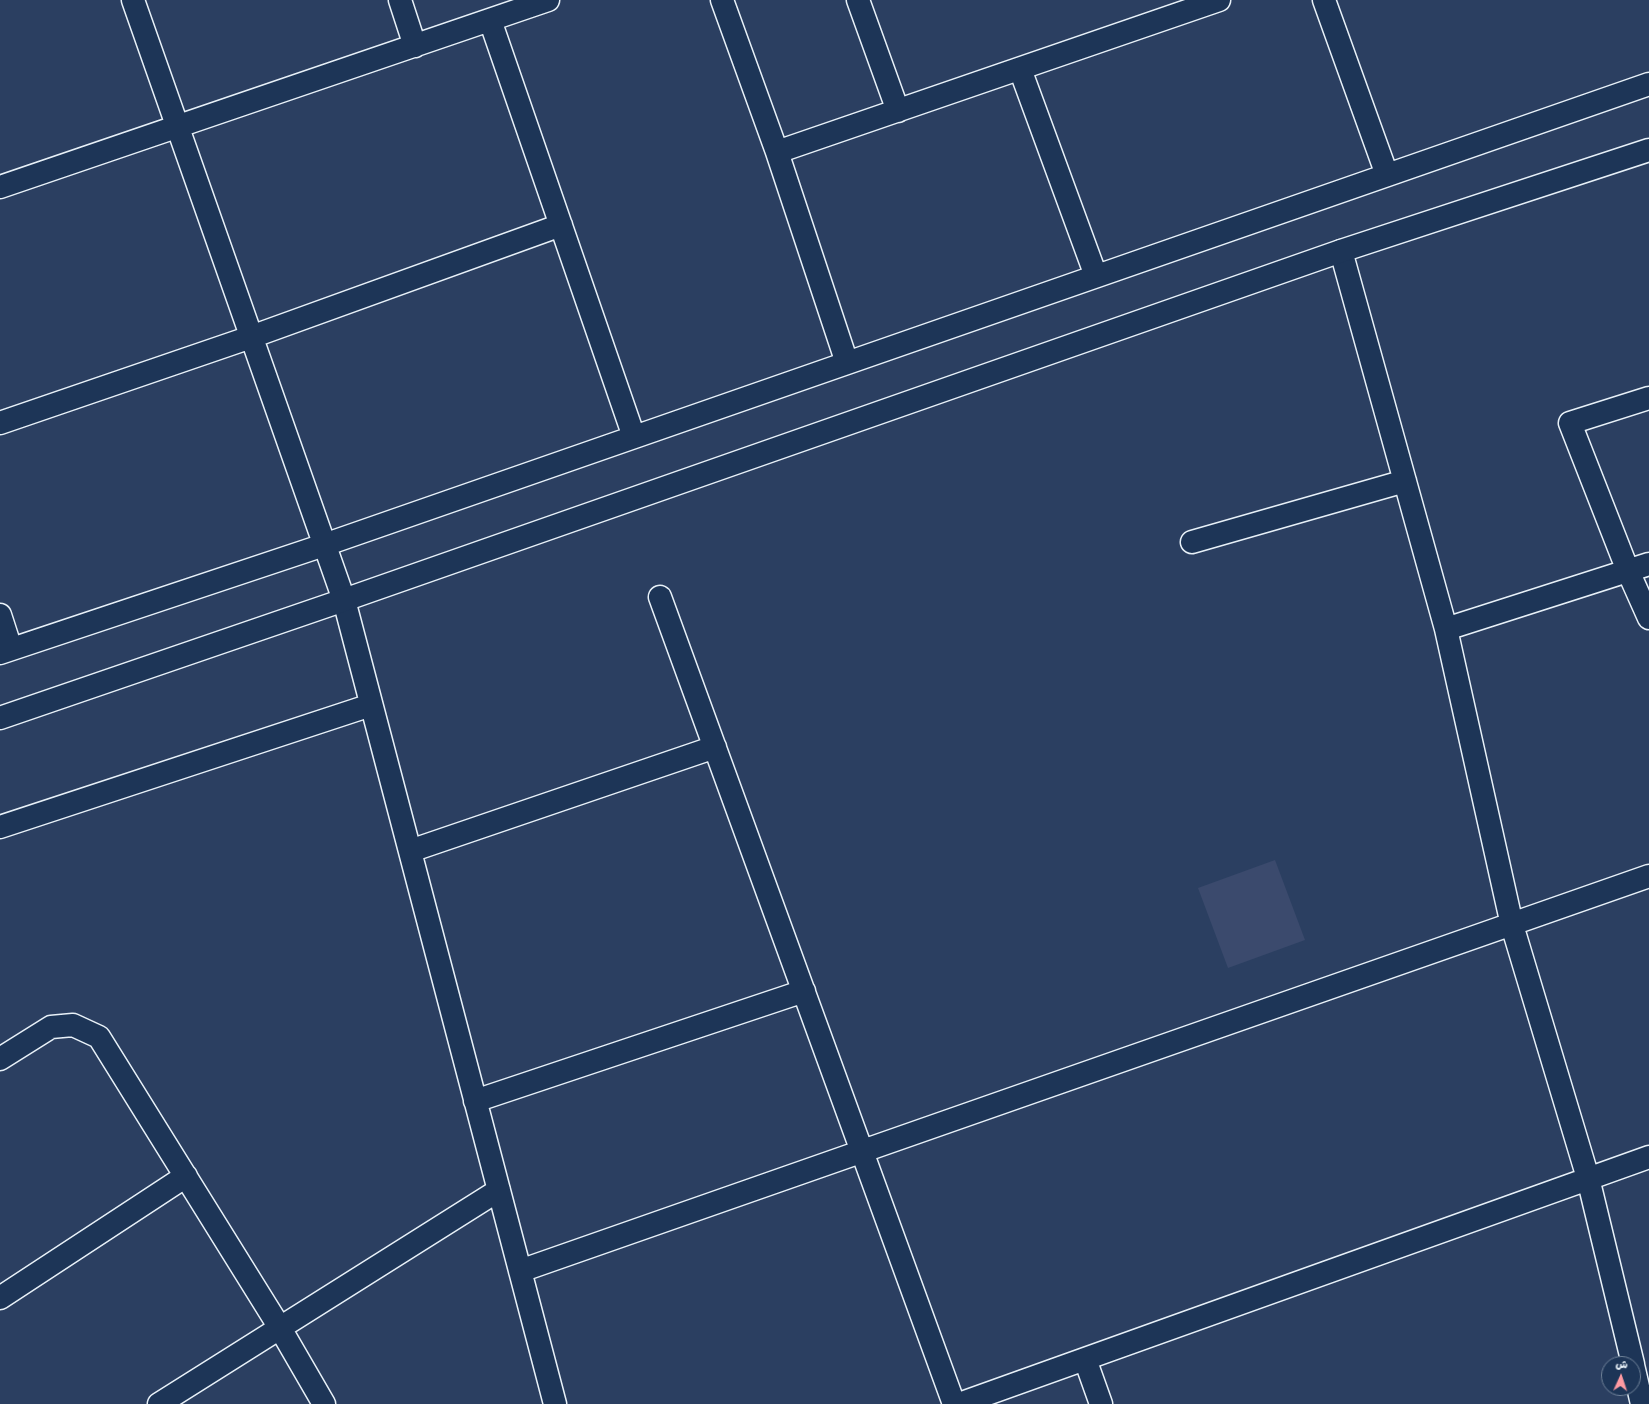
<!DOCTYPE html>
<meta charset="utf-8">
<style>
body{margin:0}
#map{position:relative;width:1649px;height:1404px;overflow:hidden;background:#2b3f61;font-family:"Architects Daughter","Playpen Sans Arabic",sans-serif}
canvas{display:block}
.north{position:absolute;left:1601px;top:1356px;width:40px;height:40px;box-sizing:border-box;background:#1d3557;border:1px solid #6e8097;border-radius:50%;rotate:3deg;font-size:11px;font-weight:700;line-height:16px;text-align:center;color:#e8f1f8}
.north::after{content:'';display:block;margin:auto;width:14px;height:18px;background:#ff9aa2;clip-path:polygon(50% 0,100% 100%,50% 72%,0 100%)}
</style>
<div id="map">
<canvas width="1649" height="1404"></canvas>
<div class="north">ش</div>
</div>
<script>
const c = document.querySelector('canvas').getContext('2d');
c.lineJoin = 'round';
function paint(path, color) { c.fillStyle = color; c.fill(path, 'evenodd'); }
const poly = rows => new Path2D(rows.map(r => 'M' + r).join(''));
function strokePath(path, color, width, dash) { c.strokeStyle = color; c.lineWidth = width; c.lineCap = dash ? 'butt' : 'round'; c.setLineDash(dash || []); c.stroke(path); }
const built = poly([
 [1275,860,1305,940,1228,968,1198,888]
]);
const street = poly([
 [133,0,344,600,555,1404],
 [400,0,415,46],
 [722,0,777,152,847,363],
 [858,0,898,111],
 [1324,0,1387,175],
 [490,20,634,437],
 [1020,69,1096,276],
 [777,152,1219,0],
 [0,187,548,0],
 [1341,251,1446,629,1512,925,1588,1178,1633,1364],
 [1649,398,1570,423,1628,571,1649,618],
 [0,423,251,337,561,225],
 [1192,542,1405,481],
 [660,597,954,1404],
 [0,615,11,649],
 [1446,629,1649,564],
 [0,653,324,545,1649,84],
 [0,827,371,705],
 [410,851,715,747],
 [0,1059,51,1027,73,1025,99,1037,280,1328,324,1404],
 [475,1101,804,991],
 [520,1271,1649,876],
 [0,1298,186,1176],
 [1085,1359,1101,1404],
 [1633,1365,1642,1404],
 [159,1404,499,1190],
 [959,1404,1649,1157]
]);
const primary = poly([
 [0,718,344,600,1341,251,1649,150]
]);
paint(built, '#3b4a6d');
strokePath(street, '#e8f1f8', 25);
strokePath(primary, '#e8f1f8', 25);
strokePath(street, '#1d3557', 22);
strokePath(primary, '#1d3557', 22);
</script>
